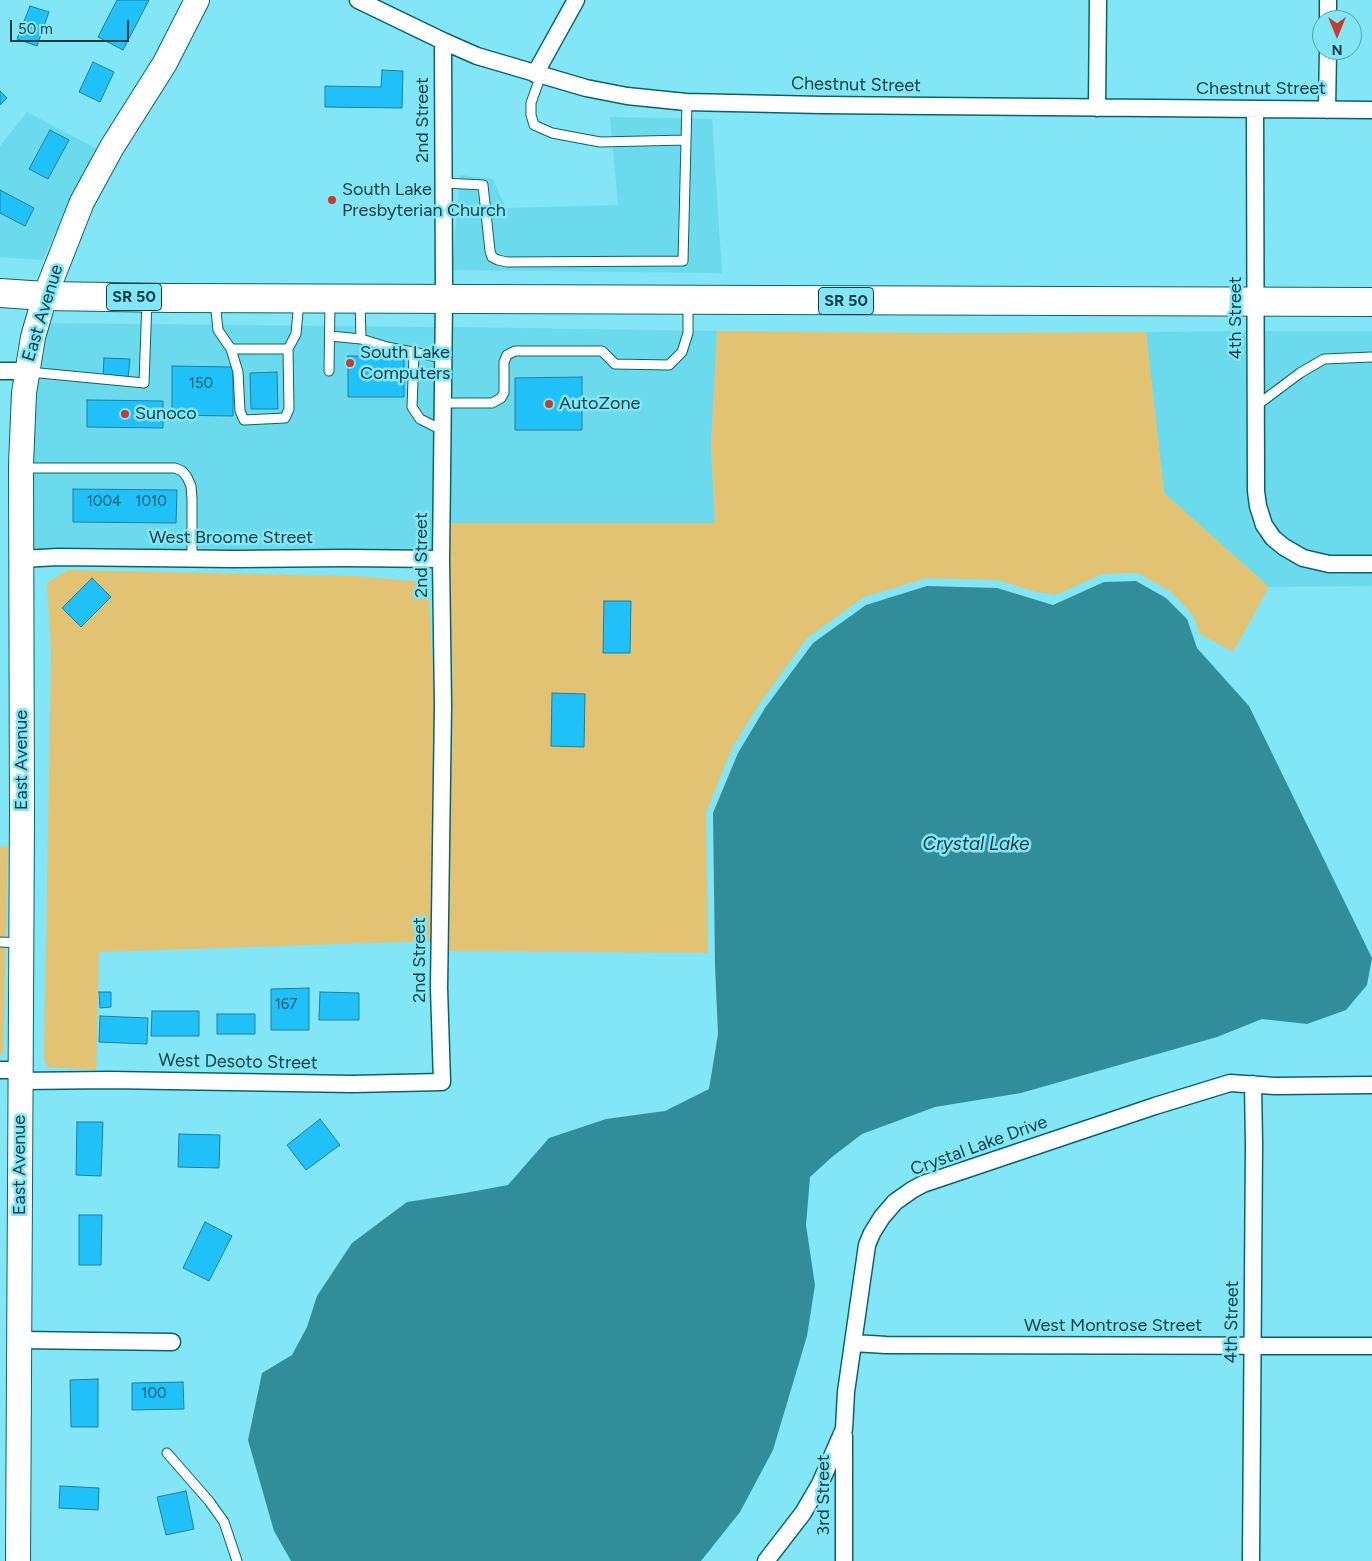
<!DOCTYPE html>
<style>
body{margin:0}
#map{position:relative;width:1372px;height:1561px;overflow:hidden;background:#82e6f6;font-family:Figtree,sans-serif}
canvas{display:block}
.north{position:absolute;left:1312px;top:10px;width:50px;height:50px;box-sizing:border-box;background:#82e6f6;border:1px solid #54a2ae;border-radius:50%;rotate:180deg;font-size:14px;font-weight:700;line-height:20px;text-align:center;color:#103d43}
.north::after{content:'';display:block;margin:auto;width:18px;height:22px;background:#c83b2f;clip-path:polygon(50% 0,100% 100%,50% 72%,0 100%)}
.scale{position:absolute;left:10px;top:20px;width:119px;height:22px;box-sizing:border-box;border:2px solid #103d43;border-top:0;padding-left:6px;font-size:15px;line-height:18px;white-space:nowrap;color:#103d43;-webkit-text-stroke:4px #82e6f6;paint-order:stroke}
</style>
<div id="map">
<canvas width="1372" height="1561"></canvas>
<div class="north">N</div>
<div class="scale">50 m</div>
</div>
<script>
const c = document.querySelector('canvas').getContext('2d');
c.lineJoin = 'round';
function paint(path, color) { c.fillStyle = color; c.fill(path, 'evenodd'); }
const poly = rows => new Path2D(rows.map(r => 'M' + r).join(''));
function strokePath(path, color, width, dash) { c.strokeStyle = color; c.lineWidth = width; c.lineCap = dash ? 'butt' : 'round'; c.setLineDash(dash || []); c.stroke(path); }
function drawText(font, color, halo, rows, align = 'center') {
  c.font = font + ' Figtree,sans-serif'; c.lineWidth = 5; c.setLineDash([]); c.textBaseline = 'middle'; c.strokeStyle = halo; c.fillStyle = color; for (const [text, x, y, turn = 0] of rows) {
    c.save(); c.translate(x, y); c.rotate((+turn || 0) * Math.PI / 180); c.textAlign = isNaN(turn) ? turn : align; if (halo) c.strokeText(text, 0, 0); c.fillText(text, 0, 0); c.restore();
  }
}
const built = poly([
 [27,112,97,149,42,260,0,257,0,146],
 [610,117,712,119,722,273,452,270,460,175,493,179,506,208,618,205],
 [45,323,435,327,433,550,29,549,32,394],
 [452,327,717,331,711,445,715,523,449,523],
 [1248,331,1248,490,1250,508,1254,521,1253,523,1259,536,1261,536,1268,545,1281,556,1301,567,1329,574,1372,573,1372,586,1269,587,1164,493,1146,332],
 [1264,331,1372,331,1372,555,1330,555,1306,549,1288,539,1278,531,1271,520,1266,504,1264,490]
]);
const green = poly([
 [717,331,945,333,1146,332,1164,493,1269,587,1233,652,1200,634,1193,615,1171,592,1137,573,1102,574,1056,595,1036,592,997,580,927,578,864,597,807,638,760,703,732,748,706,813,708,953,448,951,451,706,449,523,715,523,711,445],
 [68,570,353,576,428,582,435,706,432,941,99,952,96,1070,47,1067,44,1059,51,652,47,583],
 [0,846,8,846,3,1055,0,1055]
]);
const water = poly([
 [1136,581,1166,598,1187,619,1197,648,1249,706,1372,958,1367,985,1346,1010,1307,1024,1262,1019,1217,1037,1021,1093,935,1107,862,1134,832,1157,810,1177,806,1225,815,1285,807,1336,773,1450,740,1512,701,1561,291,1561,274,1531,248,1440,262,1373,292,1355,307,1327,317,1296,352,1243,407,1202,465,1193,508,1185,549,1138,606,1119,665,1111,709,1089,718,1034,715,966,713,813,738,753,765,708,813,643,866,605,927,586,997,588,1053,605,1104,582]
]);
const building = poly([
 [117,0,149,0,123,50,98,37,117,0],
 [30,6,49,12,37,46,17,39,30,6],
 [93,62,114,72,100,102,79,92,93,62],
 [382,70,403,71,402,108,325,107,325,86,381,87,382,70],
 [0,91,7,98,0,105,0,91],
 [50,130,69,140,48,179,29,169,50,130],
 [0,190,34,208,25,226,0,213,0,190],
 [348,356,404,356,404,397,348,397,348,356],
 [104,358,130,359,128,378,103,376,104,358],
 [172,366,233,367,233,416,172,415,172,366],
 [277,372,278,409,251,409,250,373,277,372],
 [582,377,582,430,515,430,515,378,582,377],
 [87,400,163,401,163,428,87,427,87,400],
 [73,489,177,490,176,523,73,522,73,489],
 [92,578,111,597,81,627,62,608,92,578],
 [604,601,631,601,630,653,603,653,604,601],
 [552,693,585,694,584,747,551,746,552,693],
 [309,988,309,1030,271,1030,271,989,309,988],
 [99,992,111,992,111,1007,100,1008,99,992],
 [320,992,359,993,359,1020,319,1020,320,992],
 [152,1011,199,1011,199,1036,151,1036,152,1011],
 [217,1014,255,1014,255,1034,217,1034,217,1014],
 [100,1016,148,1018,147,1044,99,1042,100,1016],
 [320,1119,340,1145,306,1170,287,1145,320,1119],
 [77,1122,103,1122,101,1176,76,1175,77,1122],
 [179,1134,220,1135,219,1168,178,1167,179,1134],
 [79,1215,102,1215,101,1265,79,1265,79,1215],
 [205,1222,232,1236,209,1281,183,1268,205,1222],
 [98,1379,98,1427,71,1427,70,1380,98,1379],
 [183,1382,184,1409,132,1410,132,1383,183,1382],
 [60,1486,99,1488,98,1510,59,1508,60,1486],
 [186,1491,194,1529,166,1535,157,1497,186,1491]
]);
const lane = poly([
 [541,75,531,103,531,115,534,125,552,133,600,142,686,140],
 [443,183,483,185,490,251,492,257,498,260,507,262,683,261,687,102],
 [215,301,218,330,231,349,238,372,240,411,244,420,285,418,289,409,288,349,296,334,299,301],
 [360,301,361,339],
 [330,336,361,339,387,347,443,358],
 [231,349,288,349],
 [414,353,412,407,420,419,442,430],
 [329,371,330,302],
 [29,372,144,383,147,300],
 [442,403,492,403,501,398,504,393,504,362,507,355,515,351,602,351,615,364,669,365,682,352,688,333,688,303],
 [1256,406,1300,373,1324,359,1372,357],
 [23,468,175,468,182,471,187,477,191,486,192,499,192,558],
 [0,942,21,943],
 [167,1453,209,1501,224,1522,237,1561]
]);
const street = poly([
 [358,0,443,41,477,56,586,88,627,96,686,102,822,105,1372,110],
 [1328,20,1328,0],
 [535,74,576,0],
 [1097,108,1098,0],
 [1255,109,1256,491,1258,506,1264,525,1273,538,1284,547,1303,558,1329,564,1372,564],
 [1327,110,1328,50],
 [0,371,26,371],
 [21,559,58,557,233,559,346,558,441,559],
 [0,1070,20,1070],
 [20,1081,110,1080,352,1084,442,1082,439,988,443,706,441,559,444,299,443,41],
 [19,1340,172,1342],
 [853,1343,886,1345,1372,1346],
 [844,1436,844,1561],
 [766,1561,803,1513,820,1484,844,1429,846,1392,867,1245,872,1233,882,1217,895,1202,912,1190,923,1184,1155,1106,1230,1083,1275,1086,1372,1085],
 [1251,1561,1254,1144,1253,1084]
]);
const secondary = poly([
 [18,1561,22,815,21,464,24,393,33,337,45,296,82,202,112,147,165,63,197,0]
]);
const highway = poly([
 [0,293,45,296,172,298,1372,302]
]);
const markers = [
 [332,200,5,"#c83b2f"],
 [350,363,5,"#c83b2f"],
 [549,404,5,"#c83b2f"],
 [125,414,5,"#c83b2f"]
];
const numberNames = [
 ["150",201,384],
 ["1004",104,502],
 ["1010",151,502],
 ["167",286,1005],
 ["100",154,1394]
];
const shields = [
 [134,297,55],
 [846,301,55]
];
const shieldNames = [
 ["SR 50",134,297],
 ["SR 50",846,301]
];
const streetNames = [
 ["Chestnut Street",856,85,1],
 ["Chestnut Street",1261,89],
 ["2nd Street",423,120,-90],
 ["East Avenue",43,313,-73],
 ["4th Street",1236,318,-90],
 ["West Broome Street",231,538],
 ["2nd Street",422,555,-90],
 ["East Avenue",22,760,-90],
 ["2nd Street",420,960,-90],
 ["West Desoto Street",238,1062,1],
 ["Crystal Lake Drive",979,1146,-20],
 ["East Avenue",20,1165,-90],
 ["4th Street",1232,1322,-89],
 ["West Montrose Street",1113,1326],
 ["3rd Street",824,1495,-90]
];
const poiNames = [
 ["South Lake",342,190],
 ["Presbyterian Church",342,211],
 ["South Lake",360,353],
 ["Computers",360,374],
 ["AutoZone",559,404],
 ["Sunoco",135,414]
];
const waterNames = [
 ["Crystal Lake",976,844]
];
paint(built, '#6adaec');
paint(green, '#e2c374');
paint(water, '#328d9b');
paint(building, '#20c1f8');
strokePath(building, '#247da0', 1);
strokePath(lane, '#07646f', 11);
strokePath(street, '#07646f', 19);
strokePath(secondary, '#07646f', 26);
strokePath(highway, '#07646f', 30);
strokePath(lane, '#fff', 9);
strokePath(street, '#fff', 16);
strokePath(secondary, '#fff', 24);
strokePath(highway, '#fff', 28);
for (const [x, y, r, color] of markers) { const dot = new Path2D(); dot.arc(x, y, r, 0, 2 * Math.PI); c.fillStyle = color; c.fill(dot); strokePath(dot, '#82e6f6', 2); }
drawText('15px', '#145e70', null, numberNames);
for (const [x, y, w] of shields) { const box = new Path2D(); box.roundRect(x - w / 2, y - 13.5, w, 27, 4); c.fillStyle = '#82e6f6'; c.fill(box); strokePath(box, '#103d43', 1); }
drawText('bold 16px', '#103d43', null, shieldNames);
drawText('18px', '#103d43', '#82e6f6', streetNames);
drawText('18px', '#103d43', '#82e6f6', poiNames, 'left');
drawText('italic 19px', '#1e3a3f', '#82e6f6', waterNames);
</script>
